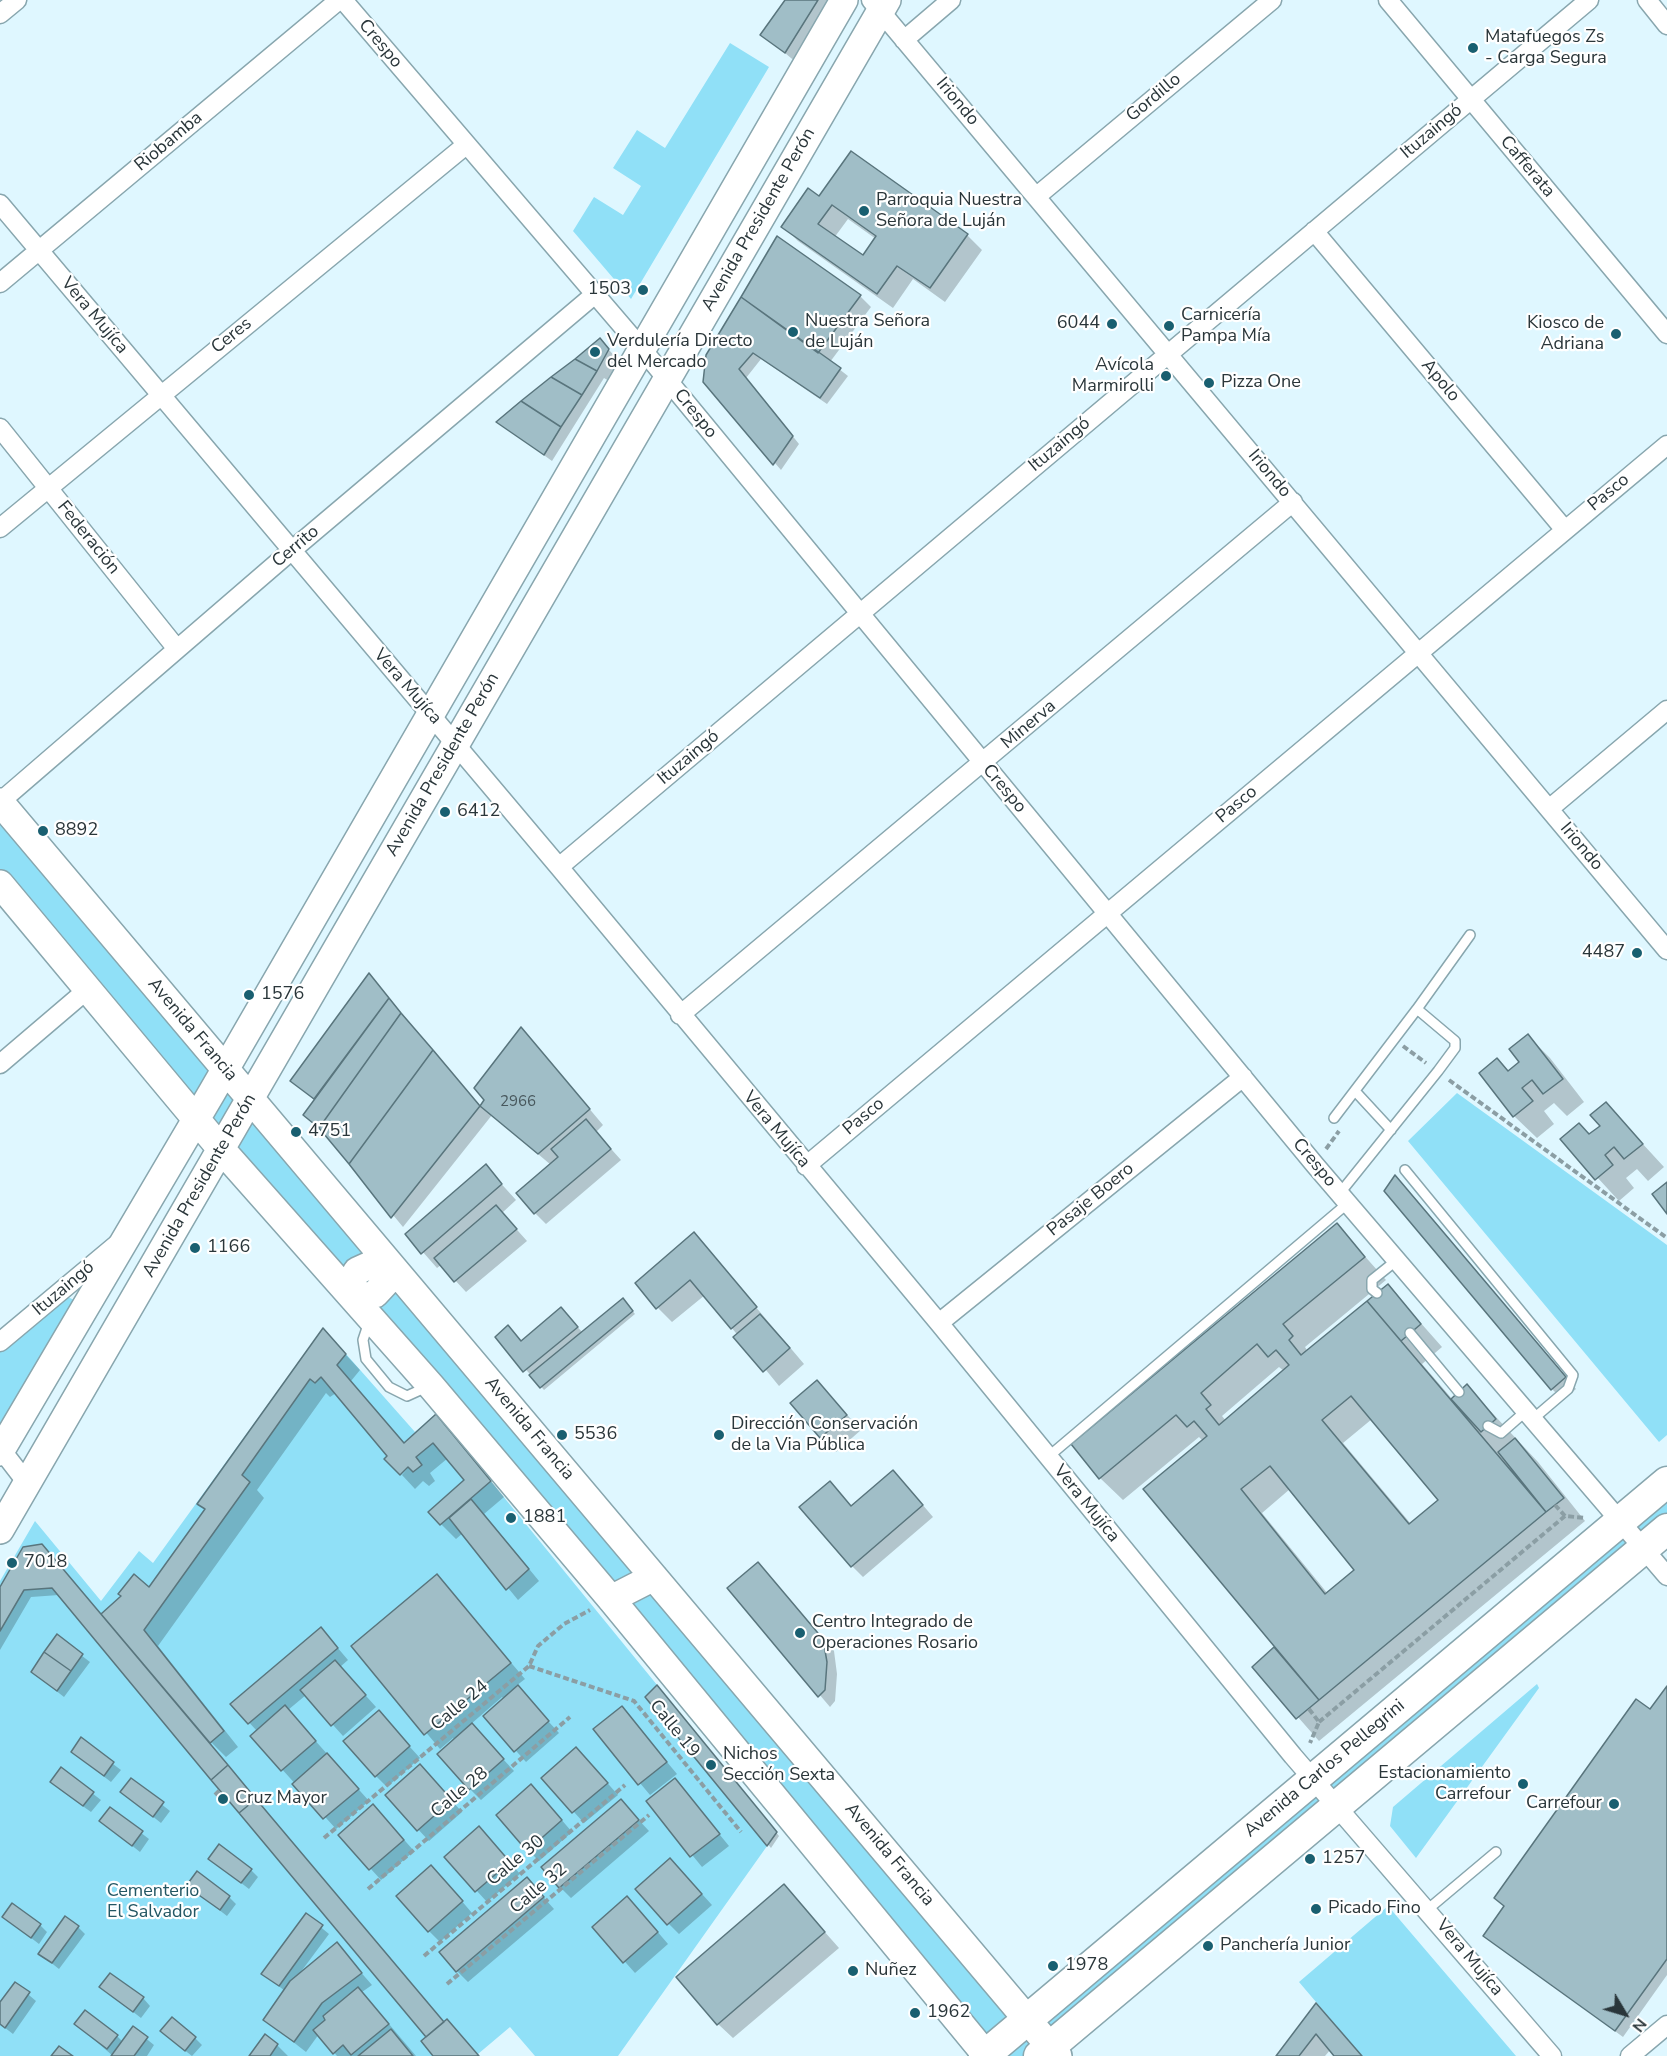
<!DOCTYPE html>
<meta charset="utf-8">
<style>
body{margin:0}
#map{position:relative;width:1667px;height:2056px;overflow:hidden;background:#dff7ff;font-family:"Nunito Sans",sans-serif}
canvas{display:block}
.north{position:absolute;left:1595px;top:1984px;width:60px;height:60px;-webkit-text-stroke:4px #fff;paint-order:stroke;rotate:128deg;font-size:16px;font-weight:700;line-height:24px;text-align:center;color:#2a363a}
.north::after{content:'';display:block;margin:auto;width:21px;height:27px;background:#2a363a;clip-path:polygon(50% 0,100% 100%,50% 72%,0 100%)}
</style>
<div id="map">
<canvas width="1667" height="2056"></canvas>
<div class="north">N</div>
</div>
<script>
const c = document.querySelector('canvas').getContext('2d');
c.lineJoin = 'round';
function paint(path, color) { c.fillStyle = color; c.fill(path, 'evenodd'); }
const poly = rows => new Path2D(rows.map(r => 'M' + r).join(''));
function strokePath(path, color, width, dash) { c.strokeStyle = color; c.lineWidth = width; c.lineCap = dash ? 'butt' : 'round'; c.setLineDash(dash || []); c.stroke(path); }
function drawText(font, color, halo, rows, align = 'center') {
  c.font = font + ' "Nunito Sans",sans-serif'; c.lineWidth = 4.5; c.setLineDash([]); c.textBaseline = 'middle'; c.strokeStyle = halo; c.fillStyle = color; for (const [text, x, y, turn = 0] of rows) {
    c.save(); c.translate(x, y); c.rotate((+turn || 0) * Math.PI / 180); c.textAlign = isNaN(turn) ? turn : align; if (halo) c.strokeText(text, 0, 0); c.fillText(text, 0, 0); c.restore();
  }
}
const green = poly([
 [730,43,769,67,631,299,573,231,594,197,623,215,641,186,613,168,637,130,665,148],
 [0,802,1027,2019,1667,1482,1667,1529,1058,2056,984,2056,0,884],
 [1457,1093,1667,1245,1667,1435,1659,1442,1408,1141],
 [66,1296,74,1300,74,1307,0,1428,0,1351],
 [323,1328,415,1432,436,1414,777,1832,618,2056,535,2056,510,2027,478,2054,479,2056,0,2056,0,1581,35,1521,101,1601,139,1551,153,1563],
 [1537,1684,1539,1688,1416,1858,1390,1826,1393,1807],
 [1388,1906,1516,2056,1362,2056,1299,1982]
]);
const shadow = poly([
 [786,0,834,0,797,63,762,34],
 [819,198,967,235,982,250,945,302,913,279,893,308,798,241,783,226],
 [848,219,876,239,863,257,834,238],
 [778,238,860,296,871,307,830,362,848,376,827,404,761,359,746,378,799,444,781,470,704,381],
 [600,340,619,361,609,381,604,378,552,461,498,422],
 [369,975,481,1107,535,1044,603,1125,596,1132,621,1160,546,1224,535,1213,551,1165,492,1115,403,1227,326,1134,305,1115,315,1101,292,1080],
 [1528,1036,1550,1058,1584,1102,1567,1116,1554,1103,1544,1111,1554,1124,1537,1138,1514,1116,1497,1060,1509,1072,1521,1062],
 [1606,1104,1664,1167,1648,1181,1637,1169,1626,1178,1634,1188,1619,1201,1562,1139,1590,1136,1602,1126],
 [486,1167,516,1200,502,1213,527,1241,466,1292,441,1265,437,1268,407,1234],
 [1406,1188,1576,1389,1563,1400,1552,1389],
 [1337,1225,1386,1280,1305,1347,1308,1352,1388,1286,1442,1347,1422,1364,1453,1400,1467,1386,1538,1462,1585,1521,1319,1741,1254,1667,1276,1648,1203,1441,1199,1437,1123,1500,1100,1478],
 [1279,1367,1284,1371,1226,1421,1222,1416],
 [1372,1419,1440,1500,1411,1524,1343,1443],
 [1290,1489,1356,1570,1328,1594,1262,1513],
 [694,1234,804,1364,779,1386,705,1295,672,1322,658,1308],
 [626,1303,635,1314,544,1390,497,1337,508,1327,522,1342,561,1309,583,1333],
 [323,1330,360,1370,351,1381,405,1444,436,1416,451,1431,504,1497,484,1514,539,1581,518,1600,463,1533,456,1539,441,1524,467,1480,448,1458,430,1473,435,1481,429,1486,423,1481,415,1489,402,1475,408,1468,401,1471,336,1393,330,1397,326,1393,257,1490,264,1498,158,1646,238,1747,226,1757,212,1743,210,1744,444,2023,479,2056,435,2056,428,2037,59,1595,31,1597,0,1650,0,1590,24,1548,101,1615,123,1596,149,1589,206,1510,199,1504],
 [817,1382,861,1430,836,1452,792,1403],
 [904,1483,933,1517,863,1577,852,1566,841,1494,852,1507],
 [758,1564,834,1651,837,1674,835,1701,830,1707,729,1588],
 [437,1576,525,1679,516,1686,559,1733,526,1762,485,1716,504,1699,502,1697,471,1724,514,1771,481,1800,470,1789,455,1740,453,1738,440,1749,353,1646],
 [57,1637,90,1662,64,1697,32,1672],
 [331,1640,348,1660,340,1667,376,1707,343,1736,306,1695,288,1710,369,1801,336,1829,252,1736,257,1731,232,1704],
 [1667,1688,1667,1975,1623,2037,1485,1936,1505,1907,1496,1898],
 [660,1690,779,1836,771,1848,647,1698],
 [622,1708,677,1774,650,1795,595,1729],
 [389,1724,420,1758,387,1787,376,1776],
 [81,1740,121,1770,111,1782,72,1752],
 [587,1760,618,1795,584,1823,543,1778],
 [61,1769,101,1800,91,1812,59,1789],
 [431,1778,462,1812,429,1841,387,1796],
 [131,1780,170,1811,161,1823,122,1792],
 [675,1780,729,1846,702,1867,648,1801],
 [542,1797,572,1832,539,1861,528,1850],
 [621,1801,649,1831,571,1898,560,1887],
 [110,1809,149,1839,140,1852,101,1821],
 [384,1817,414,1851,381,1880,340,1835],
 [490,1839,520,1874,487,1902,446,1857],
 [210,1859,251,1870,258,1877,249,1889],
 [681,1871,712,1905,679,1934,668,1923],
 [442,1878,472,1913,440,1942,429,1931],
 [188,1886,229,1897,236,1904,227,1916],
 [784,1886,839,1948,733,2038,718,2024],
 [538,1891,554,1909,468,1982,457,1971],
 [638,1909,668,1944,635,1973,594,1927],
 [306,1915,329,1934,300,1973,336,1944,372,1985,362,1992,416,2056,337,2056,319,2034,306,2052,265,2020,285,1991,263,1974],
 [4,1917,40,1925,47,1932,39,1944],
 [78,1927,85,1934,59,1969,40,1954],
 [16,1984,36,2001,13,2034,0,2024,0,2005],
 [101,1987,143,1998,150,2006,141,2018],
 [1317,2005,1331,2020,1362,2056,1336,2056,1331,2049,1325,2056,1278,2056],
 [76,2024,117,2036,123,2042,133,2028,154,2045,147,2056,113,2056],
 [265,2036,277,2045,288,2056,251,2056],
 [169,2038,195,2038,202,2045,192,2056]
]);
const building = poly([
 [785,0,818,0,785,53,760,35,785,0],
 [851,151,968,234,930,288,897,266,877,294,781,227,808,188,819,196,851,151],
 [832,205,876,236,863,255,818,224,832,205],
 [777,236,861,295,818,353,741,297,777,236],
 [741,297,841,368,820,398,753,353,739,369,793,436,773,465,703,382,706,355,741,297],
 [600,338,609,349,597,371,575,359,600,338],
 [575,359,597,371,582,395,551,377,575,359],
 [551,377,582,395,561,427,521,401,551,377],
 [521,401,561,427,544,455,496,422,521,401],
 [369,973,389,998,314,1099,290,1081,369,973],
 [389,998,401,1013,319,1128,303,1115,389,998],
 [401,1013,433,1050,349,1164,319,1128,401,1013],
 [521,1027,590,1109,538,1154,480,1106,484,1100,474,1088,521,1027],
 [1528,1034,1563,1079,1543,1094,1532,1080,1522,1088,1533,1101,1513,1117,1479,1073,1497,1058,1508,1071,1519,1062,1509,1049,1528,1034],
 [433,1050,480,1106,391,1218,349,1164,433,1050],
 [1606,1102,1643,1144,1624,1159,1614,1147,1605,1155,1613,1165,1595,1180,1560,1139,1579,1123,1589,1134,1600,1126,1590,1115,1606,1102],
 [586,1119,611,1149,534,1214,516,1193,558,1157,551,1149,586,1119],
 [486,1164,502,1184,421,1254,405,1234,486,1164],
 [1395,1175,1566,1377,1551,1390,1384,1191,1395,1175],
 [1667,1182,1667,1214,1652,1194,1667,1182],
 [496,1205,517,1229,454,1282,434,1258,496,1205],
 [1337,1223,1365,1257,1283,1324,1293,1336,1289,1340,1301,1355,1367,1301,1546,1512,1319,1700,1143,1489,1207,1436,1194,1421,1187,1427,1176,1415,1099,1479,1071,1444,1337,1223],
 [1257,1344,1268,1357,1276,1350,1289,1365,1219,1425,1206,1409,1211,1405,1201,1393,1257,1344],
 [1351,1396,1438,1500,1409,1524,1322,1420,1351,1396],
 [1270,1466,1354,1570,1325,1594,1241,1489,1270,1466],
 [694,1232,757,1307,731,1329,690,1280,656,1309,635,1283,694,1232],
 [1388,1284,1421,1324,1401,1341,1367,1301,1388,1284],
 [623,1298,633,1311,540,1388,529,1375,623,1298],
 [561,1307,578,1327,523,1372,495,1337,508,1325,521,1341,561,1307],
 [760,1314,790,1348,763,1372,733,1337,760,1314],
 [323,1328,346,1354,337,1365,404,1443,436,1414,491,1481,440,1525,428,1512,464,1480,433,1443,416,1457,422,1465,413,1472,408,1467,400,1475,384,1459,387,1456,321,1377,315,1383,310,1379,242,1475,250,1482,144,1630,224,1731,210,1743,101,1614,121,1596,118,1594,134,1574,149,1587,205,1509,197,1504,323,1328],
 [817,1380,847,1415,820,1438,790,1403,817,1380],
 [1467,1384,1496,1419,1481,1432,1451,1399,1467,1384],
 [1515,1438,1564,1498,1546,1512,1498,1452,1515,1438],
 [893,1470,923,1505,851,1567,799,1507,830,1481,851,1506,893,1470],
 [471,1499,529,1569,506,1590,449,1518,471,1499],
 [42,1544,228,1765,211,1780,52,1588,24,1590,0,1631,0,1587,23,1547,42,1544],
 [758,1562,823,1639,827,1662,825,1690,818,1697,727,1588,758,1562],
 [437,1574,511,1663,424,1735,351,1646,437,1574],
 [321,1627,338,1648,248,1724,230,1704,321,1627],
 [57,1634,83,1654,71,1671,44,1652,57,1634],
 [1274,1647,1319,1700,1296,1719,1252,1667,1274,1647],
 [44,1652,71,1671,57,1691,31,1672,44,1652],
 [335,1660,366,1695,331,1726,300,1690,335,1660],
 [518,1685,549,1721,514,1752,483,1716,518,1685],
 [657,1685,777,1832,767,1846,645,1697,657,1685],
 [1667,1686,1667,1959,1615,2031,1483,1936,1504,1906,1494,1898,1636,1699,1650,1709,1667,1686],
 [285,1705,316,1741,281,1771,250,1736,285,1705],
 [622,1706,667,1762,638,1785,593,1729,622,1706],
 [379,1710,410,1746,375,1777,343,1741,379,1710],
 [472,1723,504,1759,469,1790,437,1754,472,1723],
 [81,1737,114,1762,104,1776,71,1752,81,1737],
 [576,1747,608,1783,572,1813,541,1778,576,1747],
 [327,1753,359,1789,323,1819,292,1784,327,1753],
 [420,1764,452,1800,417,1831,385,1795,420,1764],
 [228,1765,256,1799,239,1813,211,1780,228,1765],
 [61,1767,94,1792,83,1806,50,1782,61,1767],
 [131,1778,164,1802,153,1817,120,1792,131,1778],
 [675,1778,720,1834,690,1857,646,1801,675,1778],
 [531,1784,562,1820,527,1851,496,1815,531,1784],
 [256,1799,444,2022,426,2037,239,1813,256,1799],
 [621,1799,639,1820,559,1888,541,1867,621,1799],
 [373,1804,404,1840,369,1870,338,1835,373,1804],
 [110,1807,143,1831,132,1846,99,1821,110,1807],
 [479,1826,510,1862,475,1892,444,1857,479,1826],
 [219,1844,252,1869,241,1883,208,1859,219,1844],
 [670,1858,702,1894,667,1925,635,1889,670,1858],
 [431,1865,463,1901,428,1932,396,1896,431,1865],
 [197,1871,230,1896,220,1910,186,1886,197,1871],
 [527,1877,544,1897,456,1972,439,1952,527,1877],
 [784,1884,825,1932,717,2025,676,1977,784,1884],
 [627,1896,658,1932,623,1963,592,1927,627,1896],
 [12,1903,41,1924,31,1938,2,1917,12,1903],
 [306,1913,323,1925,279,1986,261,1974,306,1913],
 [65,1916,79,1926,52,1963,38,1954,65,1916],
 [337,1942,362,1973,322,2003,294,2042,263,2020,290,1981,337,1942],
 [110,1973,144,1997,133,2012,99,1987,110,1973],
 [15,1982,30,1992,5,2028,0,2024,0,2002,15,1982],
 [358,1987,389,2024,351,2055,343,2045,333,2054,313,2030,325,2020,323,2016,358,1987],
 [1316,2003,1362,2056,1334,2056,1316,2034,1299,2056,1276,2056,1316,2003],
 [85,2010,118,2035,107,2049,74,2024,85,2010],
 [172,2017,196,2037,185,2051,160,2031,172,2017],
 [447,2019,479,2056,433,2056,421,2041,447,2019],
 [133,2026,148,2037,134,2056,111,2056,133,2026],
 [391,2029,413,2056,358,2056,391,2029],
 [265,2034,278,2044,270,2056,249,2056,265,2034],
 [59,2046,73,2056,51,2056,59,2046]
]);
const path = poly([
 [1403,1046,1426,1063],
 [1449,1080,1667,1238],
 [1326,1149,1339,1131],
 [1555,1505,1565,1516,1586,1518],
 [529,1666,634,1701,741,1832],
 [1309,1709,1319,1722,1310,1743],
 [1319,1722,1565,1516],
 [215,1795,220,1790],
 [324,1838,529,1666,538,1646,564,1624,590,1610],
 [368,1889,570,1717],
 [424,1956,625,1785],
 [447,1984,649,1815]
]);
const lane = poly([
 [1417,1009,1470,935],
 [1355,1091,1391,1130],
 [1334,1118,1417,1009,1455,1041,1455,1048,1438,1071,1340,1193],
 [1405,1170,1573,1375,1568,1389,1533,1419],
 [1377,1293,1372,1289,1372,1280,1397,1260],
 [369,1322,363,1340,366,1359,389,1387,407,1396,429,1386],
 [1410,1333,1459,1392],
 [1488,1426,1501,1433,1526,1411],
 [1048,1457,1348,1203],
 [1427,1910,1496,1852]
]);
const street = poly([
 [343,0,642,349,1315,1165,1667,1576],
 [871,0,1667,950],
 [1388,0,1667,334],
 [1647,0,1667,25],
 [0,14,17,0],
 [904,40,951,0],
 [1037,196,1272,0],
 [0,204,559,867,939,1323,1293,1756,1552,2056],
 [1314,231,1565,530],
 [0,283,339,0],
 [0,428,177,649],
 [0,528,466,145],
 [0,802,291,551,594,295],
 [1549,809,1667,710],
 [559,867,1589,0],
 [680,1015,1293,502],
 [0,1064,88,989],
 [806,1166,1667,445],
 [939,1323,1243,1077],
 [0,1342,116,1245],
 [0,1448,27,1483],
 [1630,2056,1667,2025]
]);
const secondary = poly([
 [0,802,1058,2056],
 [0,884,221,1149,431,1386,611,1599,987,2056],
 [347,1290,357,1271,377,1262,388,1263],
 [355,1299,375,1294,389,1279,393,1269],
 [0,1452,211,1094,844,0],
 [0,1530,887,0],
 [611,1599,654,1577]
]);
const primary = poly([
 [984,2056,1667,1482],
 [1039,2056,1667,1529]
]);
const markers = [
 [1473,48,6,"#195f70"],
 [864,211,6,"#195f70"],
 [643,290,6,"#195f70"],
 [1112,324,6,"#195f70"],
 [1169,326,6,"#195f70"],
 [793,332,6,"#195f70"],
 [1616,334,6,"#195f70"],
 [595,352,6,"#195f70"],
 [1166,376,6,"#195f70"],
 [1209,383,6,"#195f70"],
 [445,812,6,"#195f70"],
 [43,831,6,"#195f70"],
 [1637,953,6,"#195f70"],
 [249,995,6,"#195f70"],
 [296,1132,6,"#195f70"],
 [195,1248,6,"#195f70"],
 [562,1435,6,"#195f70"],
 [719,1435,6,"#195f70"],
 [511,1518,6,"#195f70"],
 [12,1563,6,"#195f70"],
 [800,1633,6,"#195f70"],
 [711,1765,6,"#195f70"],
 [1523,1784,6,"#195f70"],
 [223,1799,6,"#195f70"],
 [1614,1804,6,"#195f70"],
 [1310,1859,6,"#195f70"],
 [1316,1909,6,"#195f70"],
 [1208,1946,6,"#195f70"],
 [1053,1966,6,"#195f70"],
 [853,1971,6,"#195f70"],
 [915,2013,6,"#195f70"]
];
const numberNames = [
 ["2966",518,1102]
];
const poiNames = [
 ["Matafuegos Zs",1485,38],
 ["- Carga Segura",1485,59],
 ["Parroquia Nuestra",876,201],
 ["Señora de Luján",876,222],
 ["1503",631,290,"right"],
 ["Carnicería",1181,316],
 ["Pampa Mía",1181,337],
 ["Nuestra Señora",805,322],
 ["de Luján",805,343],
 ["6044",1100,324,"right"],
 ["Kiosco de",1604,324,"right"],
 ["Adriana",1604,345,"right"],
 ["Verdulería Directo",607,342],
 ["del Mercado",607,363],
 ["Avícola",1154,366,"right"],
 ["Marmirolli",1154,387,"right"],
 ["Pizza One",1221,383],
 ["6412",457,812],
 ["8892",55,831],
 ["4487",1625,953,"right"],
 ["1576",261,995],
 ["4751",308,1132],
 ["1166",207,1248],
 ["Dirección Conservación",731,1425],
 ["de la Via Pública",731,1446],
 ["5536",574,1435],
 ["1881",523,1518],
 ["7018",24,1563],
 ["Centro Integrado de",812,1623],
 ["Operaciones Rosario",812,1644],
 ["Nichos",723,1755],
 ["Sección Sexta",723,1776],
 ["Estacionamiento",1511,1774,"right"],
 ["Carrefour",1511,1795,"right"],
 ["Cruz Mayor",235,1799],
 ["Carrefour",1602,1804,"right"],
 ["1257",1322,1859],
 ["Picado Fino",1328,1909],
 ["Panchería Junior",1220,1946],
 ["1978",1065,1966],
 ["Nuñez",865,1971],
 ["1962",927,2013]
];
const streetNames = [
 ["Crespo",380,44,50],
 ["Gordillo",1154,98,-40],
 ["Iriondo",957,102,50],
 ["Ituzaingó",1432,132,-40],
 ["Riobamba",169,142,-40],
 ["Cafferata",1527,167,50],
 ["Avenida Presidente Perón",759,220,-60],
 ["Vera Mujíca",94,316,50],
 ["Ceres",232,336,-39],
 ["Apolo",1440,381,50],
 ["Crespo",695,414,51],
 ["Ituzaingó",1060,445,-40],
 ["Iriondo",1269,474,50],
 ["Pasco",1609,493,-40],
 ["Federación",88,538,51],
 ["Cerrito",296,547,-40],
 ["Vera Mujíca",407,687,49],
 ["Minerva",1029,725,-40],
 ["Ituzaingó",689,758,-40],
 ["Avenida Presidente Perón",443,765,-60],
 ["Crespo",1004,789,50],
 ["Pasco",1237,805,-40],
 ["Iriondo",1581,847,50],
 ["Avenida Francia",192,1030,50],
 ["Pasco",864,1117,-40],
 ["Vera Mujíca",776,1130,50],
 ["Crespo",1314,1163,50],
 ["Avenida Presidente Perón",200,1186,-60],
 ["Pasaje Boero",1091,1200,-39],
 ["Ituzaingó",64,1289,-40],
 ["Avenida Francia",529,1429,50],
 ["Vera Mujíca",1086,1504,51],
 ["Calle 24",460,1706,-40],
 ["Calle 19",674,1729,51],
 ["Avenida Carlos Pellegrini",1325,1769,-40],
 ["Calle 28",460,1793,-40],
 ["Avenida Francia",889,1855,50],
 ["Calle 30",516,1861,-40],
 ["Calle 32",539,1889,-40],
 ["Vera Mujíca",1469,1958,50]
];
const parkNames = [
 ["Cementerio",153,1892],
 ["El Salvador",153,1913]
];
paint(green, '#90e0f7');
paint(shadow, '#0003');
paint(building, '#a0bec7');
strokePath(building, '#59757d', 1.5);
strokePath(lane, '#88a6ae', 12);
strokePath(street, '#88a6ae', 21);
strokePath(secondary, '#88a6ae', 30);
strokePath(primary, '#88a6ae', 33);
strokePath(path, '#8b9ea4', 4, [6, 3]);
strokePath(lane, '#fff', 9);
strokePath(street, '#fff', 18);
strokePath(secondary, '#fff', 27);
strokePath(primary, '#fff', 30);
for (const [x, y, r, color] of markers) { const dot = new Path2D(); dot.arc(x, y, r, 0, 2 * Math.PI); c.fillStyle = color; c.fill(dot); strokePath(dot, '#fff', 2); }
drawText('15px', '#48585d', null, numberNames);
drawText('18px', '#2a363a', '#fff', poiNames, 'left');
drawText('18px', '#2a363a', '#fff', streetNames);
drawText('18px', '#235764', '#fff', parkNames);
</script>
